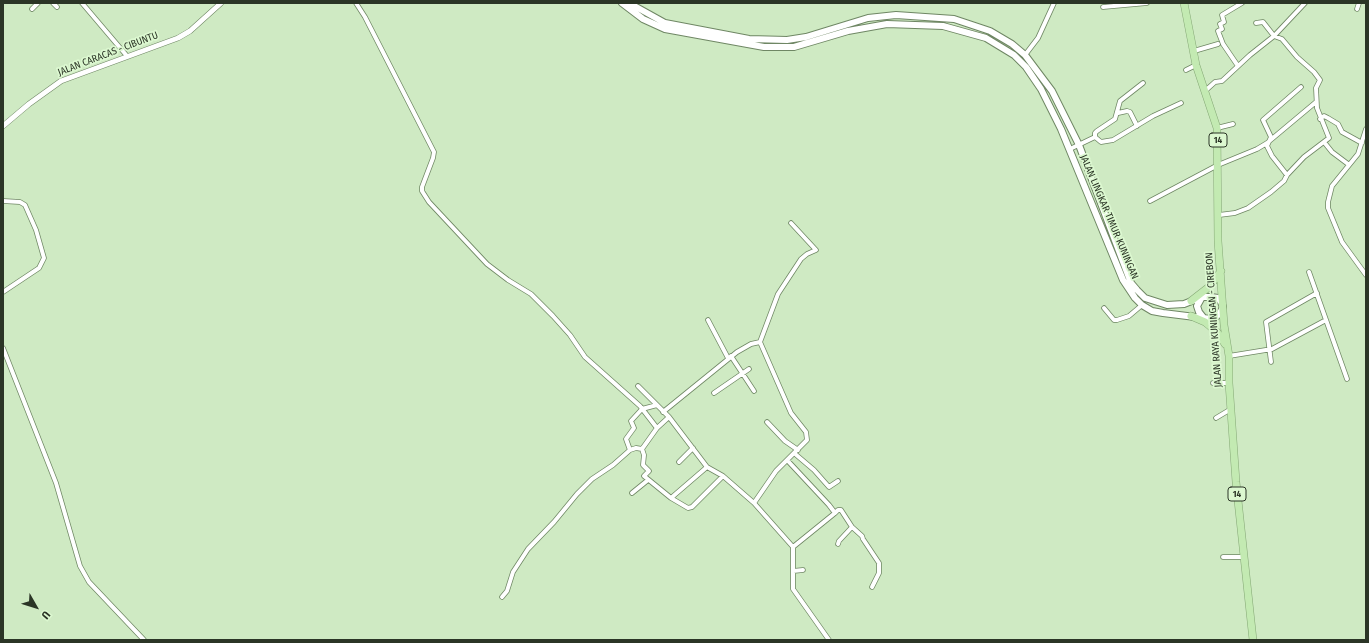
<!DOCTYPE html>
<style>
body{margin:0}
#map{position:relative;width:1369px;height:643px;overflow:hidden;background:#cfeac3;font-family:"Fira Sans Condensed",sans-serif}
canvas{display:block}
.frame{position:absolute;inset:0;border:4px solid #2b3526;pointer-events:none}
.north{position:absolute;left:16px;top:587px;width:40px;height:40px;-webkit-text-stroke:3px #dcf8d0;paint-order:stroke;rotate:129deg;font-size:11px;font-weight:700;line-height:16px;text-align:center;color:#2b3526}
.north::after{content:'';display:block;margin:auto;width:14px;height:18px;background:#2b3526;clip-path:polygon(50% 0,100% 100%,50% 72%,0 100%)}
</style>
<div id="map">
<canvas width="1369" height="643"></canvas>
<div class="frame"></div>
<div class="north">U</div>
</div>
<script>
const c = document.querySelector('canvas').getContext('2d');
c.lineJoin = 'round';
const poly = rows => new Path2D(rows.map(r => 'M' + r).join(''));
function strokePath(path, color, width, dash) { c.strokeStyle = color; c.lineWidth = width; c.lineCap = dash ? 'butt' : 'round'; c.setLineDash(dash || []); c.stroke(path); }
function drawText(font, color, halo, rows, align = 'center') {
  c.font = font + ' "Fira Sans Condensed",sans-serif'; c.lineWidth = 3.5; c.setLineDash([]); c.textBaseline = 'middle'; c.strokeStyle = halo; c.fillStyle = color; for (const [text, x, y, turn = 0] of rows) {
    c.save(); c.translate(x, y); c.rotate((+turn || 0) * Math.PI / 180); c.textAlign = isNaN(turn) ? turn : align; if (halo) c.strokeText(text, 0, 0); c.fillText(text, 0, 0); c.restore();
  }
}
const minor = poly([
 [53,3,57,7],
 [82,3,127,56],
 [356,3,365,17,434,152,433,158,422,187,422,191,429,202,487,264,508,280,531,294,553,316,570,335,585,357,640,406,657,428],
 [1103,7,1147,3],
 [32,9,38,3],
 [1357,9,1359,3],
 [1256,23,1263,22,1274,36,1282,39,1297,57,1314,72,1320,80,1316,88,1317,108,1329,138,1304,157,1287,175,1272,156,1267,146,1271,137,1263,120,1301,87],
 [1194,51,1218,44],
 [1025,55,1038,38,1054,3],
 [1238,66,1223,44,1218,31,1222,29,1220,24,1224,22,1222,15,1242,3],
 [1186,70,1196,65],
 [1205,91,1215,82,1222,81,1250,55,1274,36,1305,3],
 [1118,113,1127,111,1130,112,1137,126],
 [1320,119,1324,116,1328,118,1338,124,1342,132,1362,143],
 [1217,128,1233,124],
 [1366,129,1358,154,1332,186,1328,202,1328,208,1342,242,1366,275],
 [1095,137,1095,133,1097,131,1115,119,1120,101,1143,83],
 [1324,142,1332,152,1348,164],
 [1070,149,1095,137,1101,142,1113,140,1153,116,1181,103],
 [3,201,20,202,25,205,36,230,44,258,39,268,3,292],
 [1150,201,1218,165,1257,149,1267,143,1316,102],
 [1219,215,1235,213,1248,208,1271,192,1284,181,1287,175],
 [1309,272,1347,379],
 [1104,308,1114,320,1117,320,1129,316,1142,305],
 [708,320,728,358],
 [3,348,56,483,80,566,89,582,144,640],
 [731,356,754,391],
 [1229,356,1272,349,1326,320],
 [1271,362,1266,322,1317,293],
 [1213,383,1229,383],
 [638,386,669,417,707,467,723,476,754,503,793,547],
 [714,393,749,369],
 [663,412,737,352,751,344,760,342],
 [1216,418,1231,409],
 [767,422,785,441,798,450],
 [642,449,657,428,669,417],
 [630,450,626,439,634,428,631,421,642,409,657,405],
 [794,453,814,470,829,487,838,481],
 [787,460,829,505,835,513,793,547,793,589,829,640],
 [679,462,693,448],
 [632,493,648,480],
 [671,498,707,467],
 [754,503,776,471,807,440,806,432,791,413,760,342,778,294,801,259,807,254,816,250,791,223],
 [835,513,838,510,841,510,852,527,862,536,863,539,879,563,879,573,872,587],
 [838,544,839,541,852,527],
 [1223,557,1244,557],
 [793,571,803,570],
 [502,597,507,591,513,572,528,549,554,522,577,494,592,479,613,465,630,450,636,448,642,449,644,455,643,465,649,471,644,476,671,498,688,508,692,507,723,476]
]);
const tertiary = poly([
 [3,126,29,104,61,81,178,38,190,31,221,3]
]);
const secondary = poly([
 [622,3,643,19,665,29,764,47,794,47,848,31,887,24,943,26,986,38,1014,55,1026,67,1041,89,1061,129,1123,280,1135,298,1142,305,1152,311,1163,313,1211,319,1215,318,1220,313,1223,307,1221,302,1218,298,1211,297,1202,297,1184,304,1167,305,1145,298,1137,290,1131,283,1079,145,1052,91,1025,55,1012,44,990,31,954,19,896,15,868,18,806,37,787,40,749,39,665,23,629,3],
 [1202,297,1197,306,1199,312,1203,317]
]);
const trunk = poly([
 [1184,3,1196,65,1217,128,1218,241,1224,325,1229,356,1229,383,1236,482,1253,640],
 [1191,301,1209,287,1221,271],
 [1191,316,1205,322,1217,332,1225,344]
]);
const shields = [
 [1218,140,18],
 [1237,494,18]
];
const shieldNames = [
 ["14",1218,140],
 ["14",1237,494]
];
const streetNames = [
 ["JALAN CARACAS - CIBUNTU",108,54,-21],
 ["JALAN LINGKAR TIMUR KUNINGAN",1109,217,67],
 ["JALAN RAYA KUNINGAN - CIREBON",1214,320,-94]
];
strokePath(minor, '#6f8764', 5.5);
strokePath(tertiary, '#6f8764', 6);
strokePath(secondary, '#6f8764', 8);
strokePath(trunk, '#84a775', 8);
strokePath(minor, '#fff', 4);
strokePath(tertiary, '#fff', 5);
strokePath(secondary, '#fff', 6);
strokePath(trunk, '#c3eab2', 7);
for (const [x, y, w] of shields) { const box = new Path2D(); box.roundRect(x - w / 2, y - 7, w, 14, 3); c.fillStyle = '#dcf8d0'; c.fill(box); strokePath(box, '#2b3526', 1); }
drawText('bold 9px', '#2b3526', null, shieldNames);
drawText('10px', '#2b3526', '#dcf8d0', streetNames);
</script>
